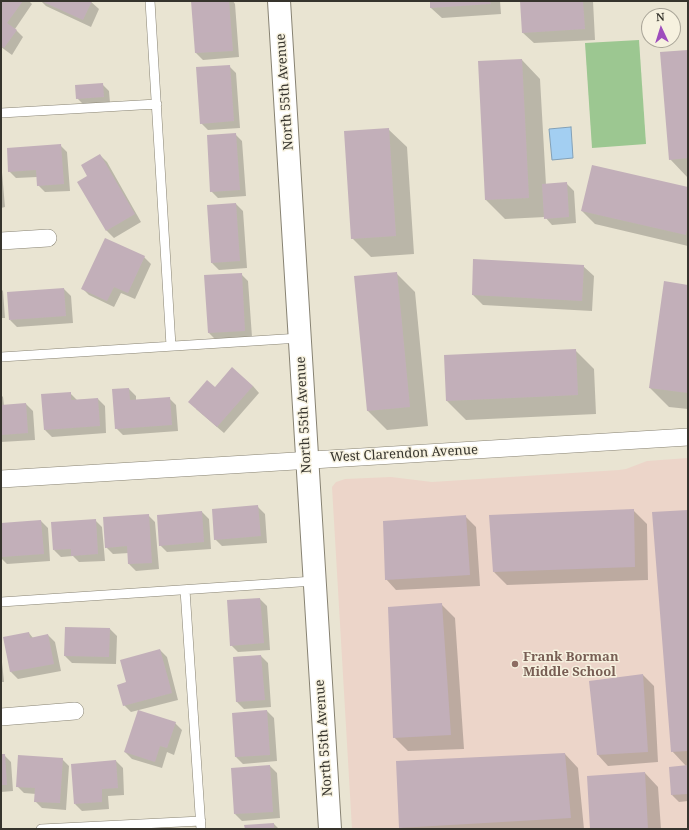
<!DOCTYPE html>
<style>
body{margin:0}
#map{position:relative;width:689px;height:830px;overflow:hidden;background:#e9e4d2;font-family:"Noto Serif",serif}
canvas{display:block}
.frame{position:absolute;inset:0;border:2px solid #36342d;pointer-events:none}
.north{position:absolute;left:641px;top:8px;width:40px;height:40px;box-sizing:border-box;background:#f6f1df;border:1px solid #a9a598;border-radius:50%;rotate:356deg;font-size:11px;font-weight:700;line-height:16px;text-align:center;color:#36342d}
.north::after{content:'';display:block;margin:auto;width:14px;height:18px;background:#9e4dbd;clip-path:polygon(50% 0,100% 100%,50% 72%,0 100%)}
</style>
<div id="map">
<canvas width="689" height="830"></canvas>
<div class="frame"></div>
<div class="north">N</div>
</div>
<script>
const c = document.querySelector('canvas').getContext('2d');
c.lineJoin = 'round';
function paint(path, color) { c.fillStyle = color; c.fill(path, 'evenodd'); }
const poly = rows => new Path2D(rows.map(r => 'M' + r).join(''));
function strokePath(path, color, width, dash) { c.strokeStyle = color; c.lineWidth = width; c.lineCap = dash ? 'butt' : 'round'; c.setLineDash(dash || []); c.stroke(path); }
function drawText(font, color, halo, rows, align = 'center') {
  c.font = font + ' "Noto Serif",serif'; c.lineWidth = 3; c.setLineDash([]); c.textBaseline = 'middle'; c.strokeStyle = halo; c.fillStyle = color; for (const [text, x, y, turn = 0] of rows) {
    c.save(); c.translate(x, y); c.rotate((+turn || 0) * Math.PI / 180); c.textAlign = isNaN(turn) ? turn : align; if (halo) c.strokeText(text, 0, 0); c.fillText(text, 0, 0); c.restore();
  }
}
const education = poly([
 [688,458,688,829,352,829,332,487,336,482,345,479,391,477,432,482,619,470,626,469,647,461]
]);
const green = poly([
 [639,40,646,144,592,148,585,43]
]);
const water = poly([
 [571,127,573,158,552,160,549,129,571,127]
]);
const shadow = poly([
 [1,1,29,1,32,4,15,29,23,37,12,55,1,47],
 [41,1,90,1,99,9,91,27,46,6],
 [192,1,233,1,235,4,239,57,203,60,196,53],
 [431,1,500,1,501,14,442,18,431,8],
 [521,1,593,1,595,40,534,43,523,33],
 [688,51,688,178,670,159],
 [522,60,540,79,546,185,567,184,574,191,576,223,552,225,545,217,505,219,486,200,480,62],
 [229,66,236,73,240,128,208,130,201,123],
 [102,84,109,91,110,103,84,105,77,98],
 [388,129,407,147,414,254,371,257,352,238],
 [235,134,242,141,246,196,218,198,211,191],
 [60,145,67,152,70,191,45,192,38,185,37,177,16,178,9,171],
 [100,155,107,162,141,222,114,238,107,231],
 [1,161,5,207,1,208],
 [688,188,688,246,595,224,582,211],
 [236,204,243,211,247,268,219,270,212,263,208,206],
 [144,257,151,264,135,299,121,293,114,307,89,295,82,288],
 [583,266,594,276,592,311,483,305,473,295],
 [396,273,415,292,428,426,387,430,368,411,355,277],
 [241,274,248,281,252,337,216,340,209,333],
 [688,286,688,409,669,407,650,388],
 [1,289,3,291,5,318,1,318],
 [64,289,71,296,73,323,17,327,10,320],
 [575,350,594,369,596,414,466,420,447,401,445,356],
 [253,386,259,393,224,433,196,409,215,388],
 [129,389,136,396,136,400,169,398,176,405,178,431,123,435,116,428],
 [70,393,77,400,98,399,105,406,106,433,52,437,45,430],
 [1,395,3,397,4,406,26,404,33,411,35,440,1,442],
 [258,507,265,514,267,543,222,546,215,539],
 [633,510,647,524,648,580,507,585,494,572],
 [688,511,688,801,679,802,672,795,686,766,672,751],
 [202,512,209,519,211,549,167,552,160,545],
 [148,515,155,522,159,569,136,571,129,564,129,553,113,554,106,547],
 [465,516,476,527,480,586,396,590,386,579],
 [95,520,102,527,105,561,79,562,73,556,61,557,54,550],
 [41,521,48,528,50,561,7,564,1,558,1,524],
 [260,599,267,606,270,650,238,652,231,645,228,601],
 [441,604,455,618,464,749,408,751,394,737],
 [110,629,117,636,116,664,72,663,65,656],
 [29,633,33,638,48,635,55,642,61,671,18,679,11,672,4,638],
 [160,650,167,657,178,700,131,712,124,705,127,683],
 [1,652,4,682,1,682],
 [261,656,268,663,271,707,244,709,237,702,234,657],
 [643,675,654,686,658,762,608,766,598,755,590,682],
 [267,711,274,718,277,761,243,764,236,757],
 [175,723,182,730,174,755,167,752,162,768,132,759,125,752],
 [565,754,578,768,584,829,400,828],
 [1,755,4,755,11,762,13,791,1,792,1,806],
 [62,759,69,766,66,810,42,808,35,801,36,794,24,793,17,786],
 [116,761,123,768,124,795,108,796,109,809,82,811,75,804],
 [270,766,277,773,280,818,242,821,235,814],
 [645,773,658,787,661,829,591,829],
 [274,824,279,829,246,829]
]);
const building = poly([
 [1,1,23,1,7,23,17,30,4,48,1,46],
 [41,1,92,1,83,20],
 [191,1,229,1,233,51,195,53],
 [430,1,490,1,491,4,430,8],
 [520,1,583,1,585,29,522,33],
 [688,50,688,158,669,160,660,52],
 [522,59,529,198,485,200,478,61],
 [230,65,234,121,200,124,196,67],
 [103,83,104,97,76,99,75,85],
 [389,128,396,236,351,239,344,131],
 [236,133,240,190,210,192,207,135],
 [61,144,64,184,37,186,36,170,8,172,7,148],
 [100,154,135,214,106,231,77,182,87,176,81,165],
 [592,165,688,187,688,225,686,235,581,211],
 [567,182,569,217,544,219,542,184],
 [236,203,240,261,211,263,207,205],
 [105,238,145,256,128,293,114,287,107,301,81,289],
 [473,259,584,265,582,301,472,295],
 [397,272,410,407,367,411,354,276],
 [242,273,245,331,208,333,204,275],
 [664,281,688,285,688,393,649,388],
 [64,288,66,316,9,320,7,292],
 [576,349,578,395,446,401,444,355],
 [232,367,253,386,217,427,188,402,207,380,215,387],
 [129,388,130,400,170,397,172,425,115,429,112,389],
 [71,392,71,400,98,398,100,426,44,430,41,394],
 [26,403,28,433,1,435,1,405],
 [258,505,261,536,214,540,212,509],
 [634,509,635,567,493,572,489,515],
 [688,510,688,751,671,752,652,512],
 [202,511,204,542,159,546,157,515],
 [149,514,152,563,128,564,127,546,105,548,103,517],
 [466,515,470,575,385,580,383,521],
 [96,519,98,554,71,556,71,549,53,550,51,522],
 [41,520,44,554,1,557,1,523],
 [260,598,264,643,230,646,227,600],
 [442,603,451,735,393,738,388,607],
 [65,627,110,628,109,657,64,656],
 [29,632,30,638,48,634,54,664,10,672,3,637],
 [160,649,172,693,123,706,117,685,126,682,120,660],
 [261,655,265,700,236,702,233,657],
 [643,674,648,752,597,755,589,681],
 [138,710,176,722,167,748,160,746,155,762,124,752],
 [267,710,270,755,235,757,232,713],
 [565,753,571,818,399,828,396,761],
 [1,754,5,754,7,785,1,785],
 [18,755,63,758,60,803,34,802,35,788,16,787],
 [116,760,118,788,102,789,102,802,74,804,71,764],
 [270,765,273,812,234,814,231,768],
 [688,765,688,794,671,795,669,767],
 [645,772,648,829,590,829,587,776],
 [274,823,274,829,245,829,244,825]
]);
const lane = poly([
 [150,1,171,346],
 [1,113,157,104],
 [1,357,300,338],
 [185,590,201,829],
 [1,602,314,581],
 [41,829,201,821]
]);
const street = poly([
 [1,241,48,238],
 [1,479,688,437],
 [1,717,75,711]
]);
const secondary = poly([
 [279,1,330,829]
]);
const markers = [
 [515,664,4,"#8d6e63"]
];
const streetNames = [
 ["North 55th Avenue",285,92,-94],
 ["North 55th Avenue",304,415,-93],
 ["West Clarendon Avenue",404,454,-3],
 ["North 55th Avenue",324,738,-94]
];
const educationNames = [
 ["Frank Borman",523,657],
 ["Middle School",523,672]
];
paint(education, '#ecd5c9');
paint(green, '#9cc791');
paint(water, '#a3cff2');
strokePath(water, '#82a0b7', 1);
paint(shadow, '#0003');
paint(building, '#c2afb9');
strokePath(lane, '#878272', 10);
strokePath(street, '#878272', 18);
strokePath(secondary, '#878272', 24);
strokePath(lane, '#fff', 9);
strokePath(street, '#fff', 17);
strokePath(secondary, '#fff', 22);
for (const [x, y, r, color] of markers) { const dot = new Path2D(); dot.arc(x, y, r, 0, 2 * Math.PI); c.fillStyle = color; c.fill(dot); strokePath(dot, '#f6f1df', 1.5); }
drawText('13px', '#36342d', '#f6f1df', streetNames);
drawText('bold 13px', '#785e54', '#f6f1df', educationNames, 'left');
</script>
